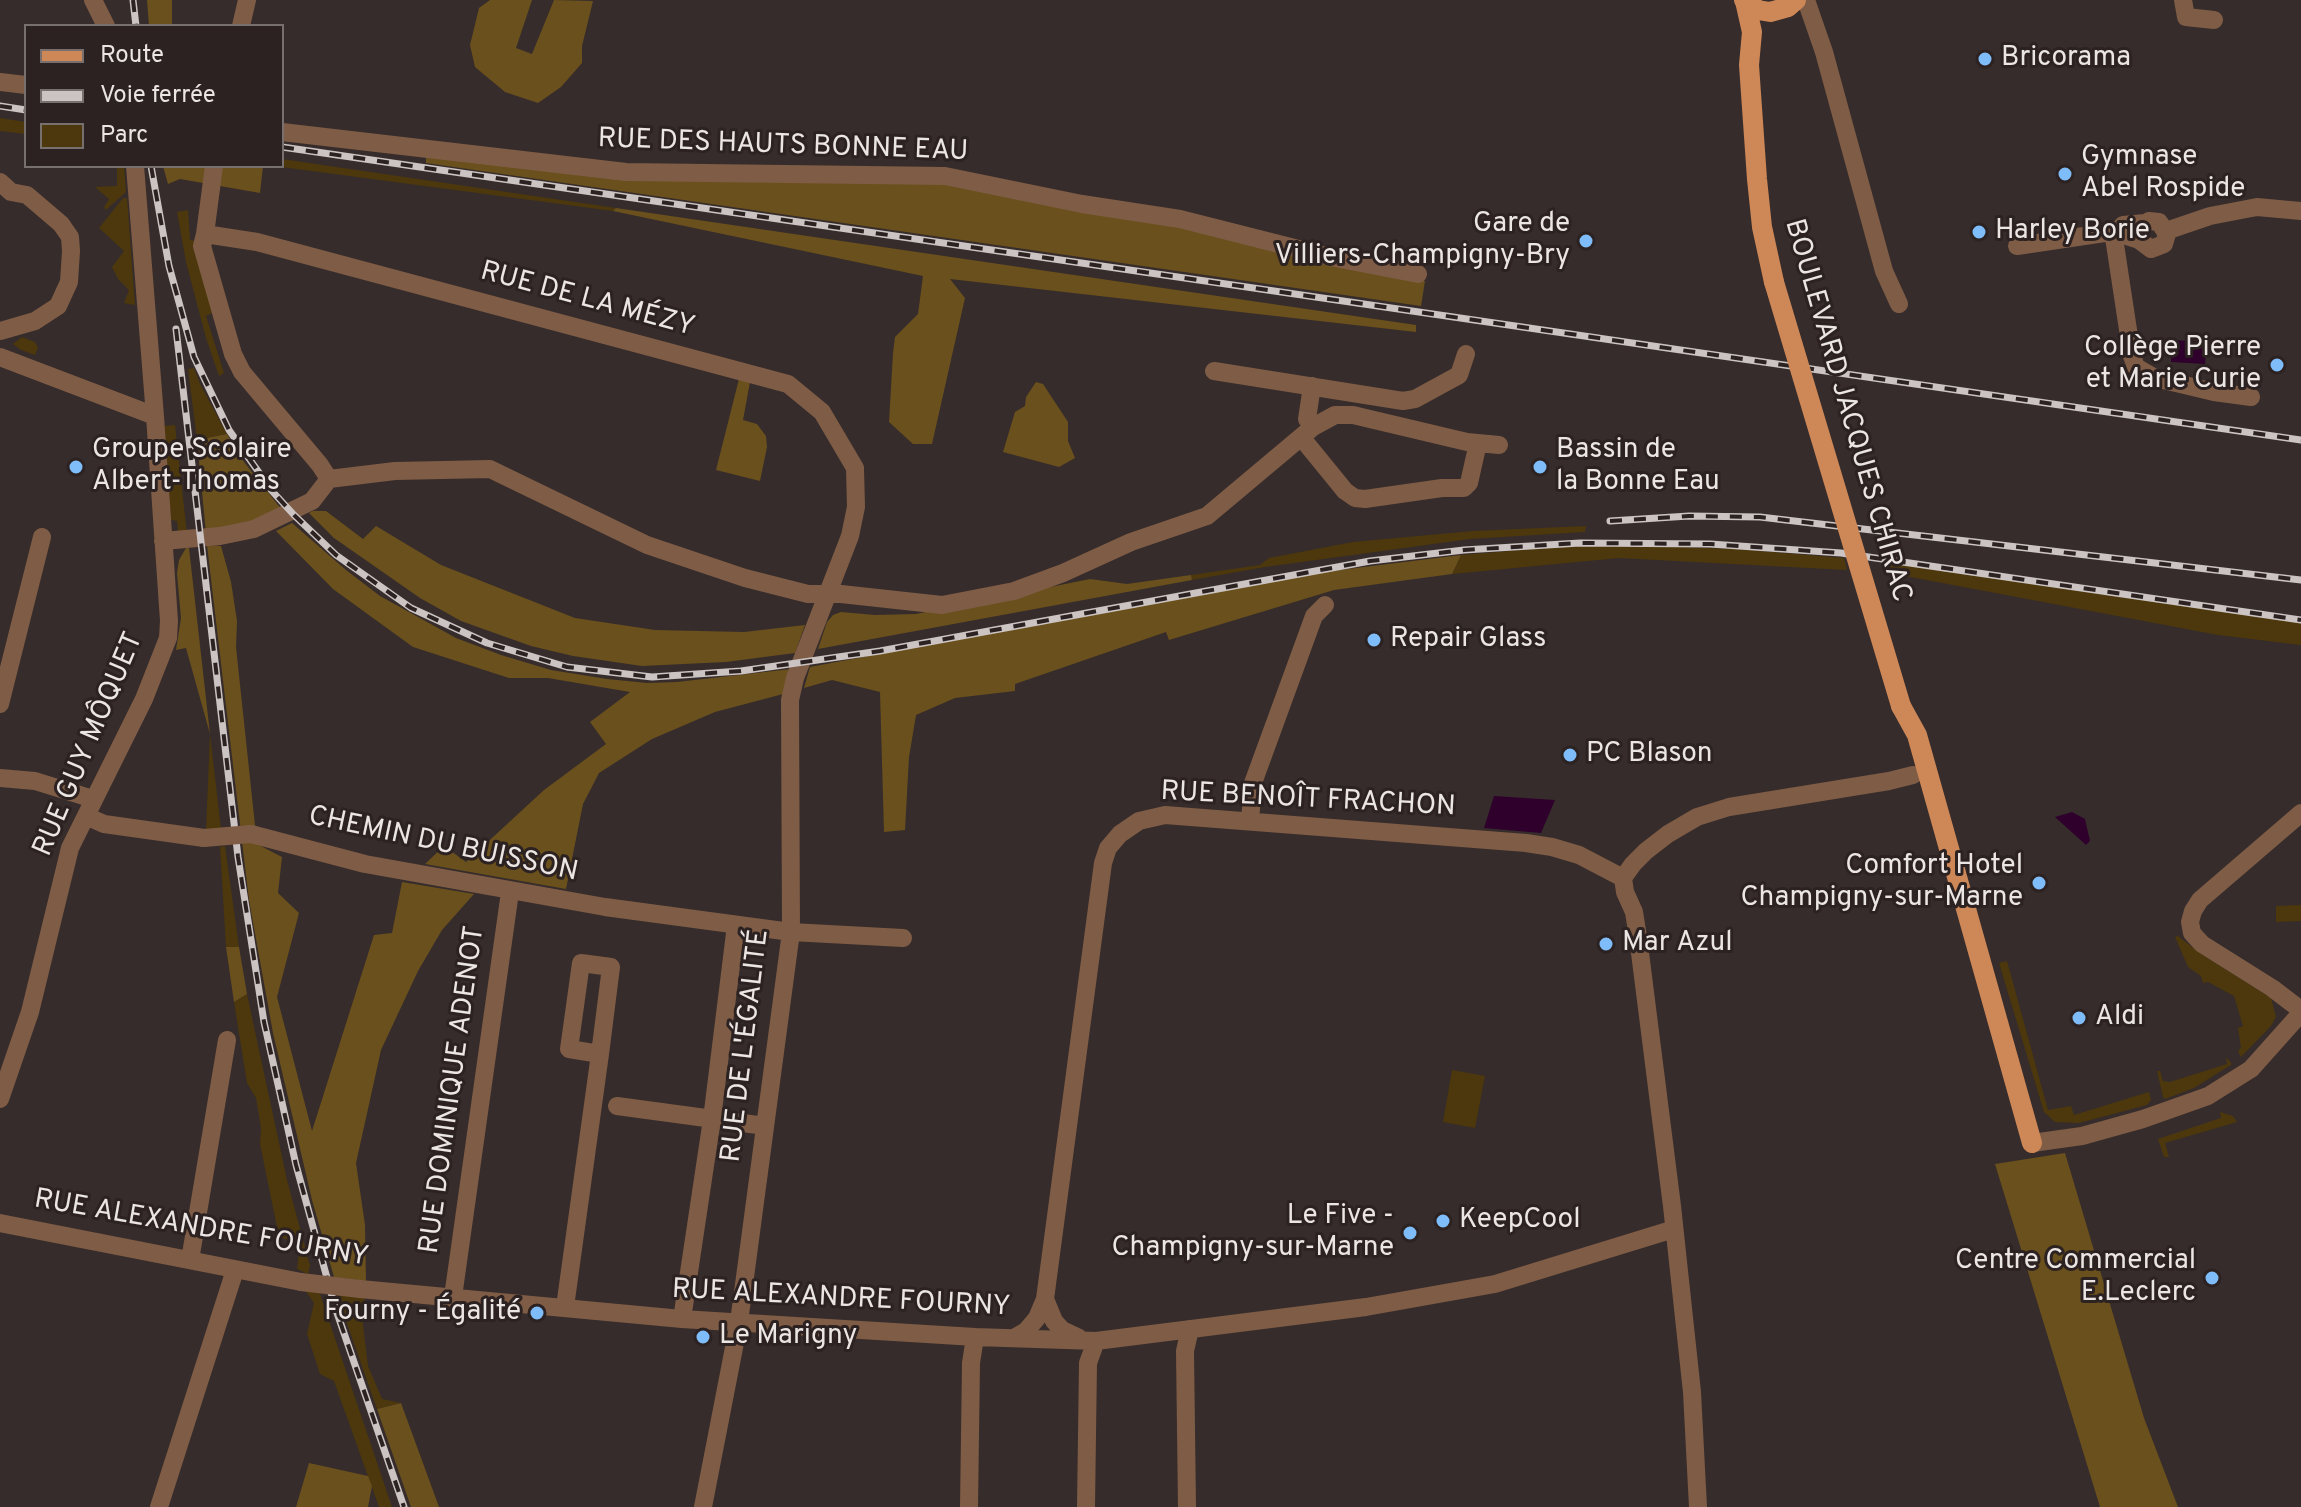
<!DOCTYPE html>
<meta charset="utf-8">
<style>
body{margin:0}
#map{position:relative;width:2301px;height:1507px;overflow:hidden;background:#362c2b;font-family:Overpass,sans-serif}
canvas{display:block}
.legend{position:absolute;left:24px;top:24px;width:260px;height:144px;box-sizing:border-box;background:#2c2221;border:2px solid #78706f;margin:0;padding:10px 14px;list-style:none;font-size:24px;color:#ebe5e4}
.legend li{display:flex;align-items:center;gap:16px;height:40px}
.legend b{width:40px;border:2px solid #78706f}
</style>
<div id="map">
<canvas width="2301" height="1507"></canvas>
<ul class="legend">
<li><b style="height:10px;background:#ce8756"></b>Route</li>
<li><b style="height:10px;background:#cbc4c3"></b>Voie ferrée</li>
<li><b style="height:22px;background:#4c380c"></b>Parc</li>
</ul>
</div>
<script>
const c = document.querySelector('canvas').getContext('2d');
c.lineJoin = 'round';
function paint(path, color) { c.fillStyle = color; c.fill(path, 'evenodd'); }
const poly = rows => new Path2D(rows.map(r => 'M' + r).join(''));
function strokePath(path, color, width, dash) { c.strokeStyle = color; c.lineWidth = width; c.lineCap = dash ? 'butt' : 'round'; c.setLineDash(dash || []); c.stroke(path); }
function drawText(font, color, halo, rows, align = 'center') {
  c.font = font + ' Overpass,sans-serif'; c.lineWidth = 6; c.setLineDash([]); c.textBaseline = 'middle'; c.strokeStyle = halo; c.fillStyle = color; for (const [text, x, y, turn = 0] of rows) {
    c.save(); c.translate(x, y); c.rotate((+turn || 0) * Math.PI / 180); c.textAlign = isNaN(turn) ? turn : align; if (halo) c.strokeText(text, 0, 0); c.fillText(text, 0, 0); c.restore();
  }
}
const green = poly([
 [0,118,26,122,26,134,0,131],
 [282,159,616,208,613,211,274,166,282,166],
 [117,166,124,166,126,192,106,210,104,207,109,199,95,187,117,186],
 [123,198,127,198,135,305,124,303,129,290,118,279,112,267,124,251,99,228],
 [188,210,190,240,195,241,214,312,206,316,224,373,219,376,206,338,186,262,177,212],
 [22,337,35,342,38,348,35,355,21,350,13,344],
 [194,368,200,384,227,434,197,440,188,369],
 [175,425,187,534,178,531,177,521,171,520,164,426],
 [1586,526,1585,532,1470,539,1265,567,1192,580,1191,575,1260,565,1269,558,1353,542,1473,531],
 [1594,544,1736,549,1844,558,1847,570,1619,558,1452,574,1461,555],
 [1882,560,2301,622,2301,645,2218,635,1884,572],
 [210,734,221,829,206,831],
 [225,846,239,947,226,947,220,847],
 [2301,905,2301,921,2276,922,2276,906],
 [2178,936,2201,954,2271,998,2276,1017,2271,1026,2241,1057,2238,1051,2241,1048,2238,1028,2243,1026,2234,996,2208,982,2203,983,2201,976,2188,967,2175,937],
 [2007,961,2048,1110,2071,1106,2074,1115,2149,1092,2151,1100,2147,1105,2079,1123,2055,1122,2044,1112,1999,963],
 [247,994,287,1180,310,1266,308,1274,297,1269,299,1253,292,1241,279,1237,260,1144,261,1128,256,1098,247,1083,234,1002],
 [2226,1057,2232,1064,2194,1088,2165,1099,2163,1097,2157,1071,2160,1071,2163,1081,2170,1082,2227,1064],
 [1452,1070,1485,1076,1475,1128,1443,1122],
 [2220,1112,2233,1116,2237,1122,2165,1143,2169,1157,2164,1157,2158,1139,2221,1118],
 [305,1290,319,1291,392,1507,379,1507,334,1381,320,1374,307,1334,314,1303],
 [336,1292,366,1296,361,1309,368,1366,382,1399,401,1403,377,1409]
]);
const forest = poly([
 [147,0,172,0,172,26,149,26],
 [490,0,532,0,516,48,532,54,554,0,593,1,582,46,582,63,561,87,538,103,505,92,475,67,470,45,479,8],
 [426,153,658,179,941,175,1188,221,1425,281,1421,306,426,163],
 [163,166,263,166,260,193,180,179,168,184],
 [616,208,1416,325,1416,332,950,279,965,298,932,444,913,444,889,422,893,353,895,337,918,314,923,276,613,211],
 [739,379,750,382,743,420,757,424,766,436,767,447,760,481,716,470],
 [1036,382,1043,384,1068,422,1068,441,1075,458,1059,467,1003,452,1015,412,1025,406,1026,397],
 [227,434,244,462,282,510,247,525,206,533,197,440],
 [313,511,326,511,363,539,376,526,441,565,575,618,655,630,744,632,805,625,795,653,726,662,642,666,573,656,531,646,461,621,420,598,334,538,309,513],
 [292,523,346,570,380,596,456,638,501,655,551,670,607,679,647,683,677,682,791,669,787,693,715,712,652,739,599,773,583,804,566,889,425,864,444,846,466,862,544,790,606,744,590,722,630,692,548,678,509,678,413,647,333,589,276,531],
 [207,545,221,546,231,582,237,621,236,647,257,844,282,857,278,893,299,913,277,997,312,1131,374,935,392,933,402,882,474,894,442,930,418,971,381,1050,356,1163,365,1225,366,1281,334,1277,312,1200,273,1033,249,900],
 [186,548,189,548,210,734,186,648,176,650,181,618,177,573,179,560],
 [1461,555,1452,574,1334,590,1169,640,1166,632,1015,684,1015,691,955,698,916,715,909,757,905,830,884,832,880,692,832,680,804,688,810,667,1291,576],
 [1191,575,1192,580,818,649,827,622,833,615,841,612,875,615,916,614,1090,579,1127,584],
 [226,947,239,947,247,994,234,1002],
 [2065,1153,2144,1418,2178,1507,2100,1507,1995,1164],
 [401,1403,439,1507,411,1507,377,1409],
 [309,1463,368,1476,372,1486,368,1507,296,1507]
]);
const water = poly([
 [2172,340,2207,342,2205,364,2171,362],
 [1494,796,1555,800,1541,833,1484,828],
 [2072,812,2085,819,2090,841,2086,845,2055,817]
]);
const minor = poly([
 [93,0,106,26],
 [1806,0,1824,52,1884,271,1899,304],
 [2183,0,2186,17,2214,20],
 [241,26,247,0],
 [0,82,26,85],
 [282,132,626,172,945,176,1082,204,1180,219,1330,257,1418,274],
 [214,166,205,234,257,242,788,384,822,412,855,468,856,507,850,536,795,678,790,700,791,932,739,1322,703,1507],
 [0,182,11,192,27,195,61,224,70,237,71,251,69,282,58,306,35,321,0,331],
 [2113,231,2132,356,2136,367,2155,378,2214,392,2251,397],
 [2118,231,2120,234,2139,240,2151,249,2164,244,2167,234,2159,222,2149,221,2139,230,2139,240],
 [2166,231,2210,216,2257,207,2301,211],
 [205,234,202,246,233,354,242,372,320,465,329,479],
 [2017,246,2118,231,2123,225,2145,223],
 [0,357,155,416],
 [1214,371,1403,401,1415,399,1459,375,1466,354],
 [1312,386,1307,419,1313,427],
 [1301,437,1345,491,1355,498,1365,499,1442,488,1464,488,1469,483,1478,443],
 [329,479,395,471,490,469,647,545,745,578,808,594,841,594,942,605,1014,591,1063,573,1131,542,1207,516,1313,427,1335,415,1353,415,1467,442,1499,445],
 [163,541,220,536,254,529,312,501,329,479],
 [0,704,42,537],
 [0,778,35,781,93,799],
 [2301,813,2200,900,2193,911,2190,922,2192,933,2202,944,2272,988,2301,1010],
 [86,816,104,824,204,838],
 [1250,821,1253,783,1314,616,1325,605],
 [251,834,365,864,605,907,791,932,903,938],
 [1623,878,1625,892,1634,912,1638,937,1672,1206,1692,1392,1698,1507],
 [1623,878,1633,864,1646,851,1668,834,1697,817,1729,807,1889,781,1913,775],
 [581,963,611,967,600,1054,569,1049,581,963],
 [0,1099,30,1012,70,848,144,699,168,638,169,621,155,416,135,166],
 [617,1106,765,1126],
 [2032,1143,2082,1136,2143,1119,2208,1096,2251,1069,2301,1013],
 [0,1223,301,1282],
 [190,1260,227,1040],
 [360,1289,682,1319,975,1337,1096,1341,1366,1307,1495,1284,1674,1229],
 [453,1297,510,892],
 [565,1307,600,1054],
 [682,1319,712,1119,736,925],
 [1014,1338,1026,1331,1037,1318,1045,1299],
 [1079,1338,1062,1330,1054,1321,1045,1299,1103,863,1108,848,1120,834,1139,821,1165,815,1526,843,1552,847,1579,855,1623,878],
 [159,1507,235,1270],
 [969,1507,971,1363,975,1337],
 [1086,1507,1088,1363,1096,1341],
 [1187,1507,1185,1351,1190,1329]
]);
const major = poly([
 [1744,0,1758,10,1770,12,1788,7,1796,0],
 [1745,1,1752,32,1749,65,1757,179,1762,227,1774,282],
 [1901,706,1917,735,2032,1143]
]);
const rail = poly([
 [133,0,136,26],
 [0,106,26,110],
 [282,147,2301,440],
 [151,166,169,266,194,357,229,430,272,491,294,515,336,555,411,608,487,643,567,667,652,677,741,671,880,651,1370,561,1464,550,1580,543,1710,544,1841,553,2301,620],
 [176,329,238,857,264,1022,296,1165,335,1307,404,1507],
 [1610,521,1689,516,1760,517,2301,580]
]);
const minorBridge = poly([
 [204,838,251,834],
 [301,1282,360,1289]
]);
const majorBridge = poly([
 [1774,282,1901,706]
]);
const markers = [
 [1985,59,8,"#7fbdfa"],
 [2065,174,8,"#7fbdfa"],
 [1979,232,8,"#7fbdfa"],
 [1586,241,8,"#7fbdfa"],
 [2277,365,8,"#7fbdfa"],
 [76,467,8,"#7fbdfa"],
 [1540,467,8,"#7fbdfa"],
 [1374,640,8,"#7fbdfa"],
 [1570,755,8,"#7fbdfa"],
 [2039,883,8,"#7fbdfa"],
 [1606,944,8,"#7fbdfa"],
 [2079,1018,8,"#7fbdfa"],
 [1443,1221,8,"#7fbdfa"],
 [1410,1233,8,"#7fbdfa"],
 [2212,1278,8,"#7fbdfa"],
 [537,1313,8,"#7fbdfa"],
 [703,1337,8,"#7fbdfa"]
];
const poiNames = [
 ["Bricorama",2001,59],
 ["Gymnase",2081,158],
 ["Abel Rospide",2081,190],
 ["Gare de",1570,225,"right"],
 ["Villiers-Champigny-Bry",1570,257,"right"],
 ["Harley Borie",1995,232],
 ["Collège Pierre",2261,349,"right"],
 ["et Marie Curie",2261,381,"right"],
 ["Groupe Scolaire",92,451],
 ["Albert-Thomas",92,483],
 ["Bassin de",1556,451],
 ["la Bonne Eau",1556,483],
 ["Repair Glass",1390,640],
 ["PC Blason",1586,755],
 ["Comfort Hotel",2023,867,"right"],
 ["Champigny-sur-Marne",2023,899,"right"],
 ["Mar Azul",1622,944],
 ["Aldi",2095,1018],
 ["Le Five -",1394,1217,"right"],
 ["Champigny-sur-Marne",1394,1249,"right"],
 ["KeepCool",1459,1221],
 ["Centre Commercial",2196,1262,"right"],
 ["E.Leclerc",2196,1294,"right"],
 ["Fourny - Égalité",521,1313,"right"],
 ["Le Marigny",719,1337]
];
const streetNames = [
 ["RUE DES HAUTS BONNE EAU",783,147,2],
 ["RUE DE LA MÉZY",587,301,15],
 ["BOULEVARD JACQUES CHIRAC",1846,411,74],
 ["RUE GUY MÔQUET",90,745,-67],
 ["RUE BENOÎT FRACHON",1308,801,3],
 ["CHEMIN DU BUISSON",443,846,12],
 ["RUE DE L'ÉGALITÉ",747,1046,-83],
 ["RUE DOMINIQUE ADENOT",454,1090,-82],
 ["RUE ALEXANDRE FOURNY",201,1230,10],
 ["RUE ALEXANDRE FOURNY",841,1300,3]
];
paint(green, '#4c380c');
paint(forest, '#6a501c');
paint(water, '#2f002c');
strokePath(minor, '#7f5c45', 18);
strokePath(major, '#ce8756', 20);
strokePath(rail, '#cbc4c3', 7);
strokePath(rail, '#2c2221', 4, [12]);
strokePath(minorBridge, '#7f5c45', 18);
strokePath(majorBridge, '#ce8756', 20);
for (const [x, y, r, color] of markers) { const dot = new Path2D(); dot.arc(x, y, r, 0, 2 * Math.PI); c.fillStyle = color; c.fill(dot); strokePath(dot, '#2c2221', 3); }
drawText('28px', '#ebe5e4', '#2c2221', poiNames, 'left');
drawText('28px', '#ebe5e4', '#2c2221', streetNames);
</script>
